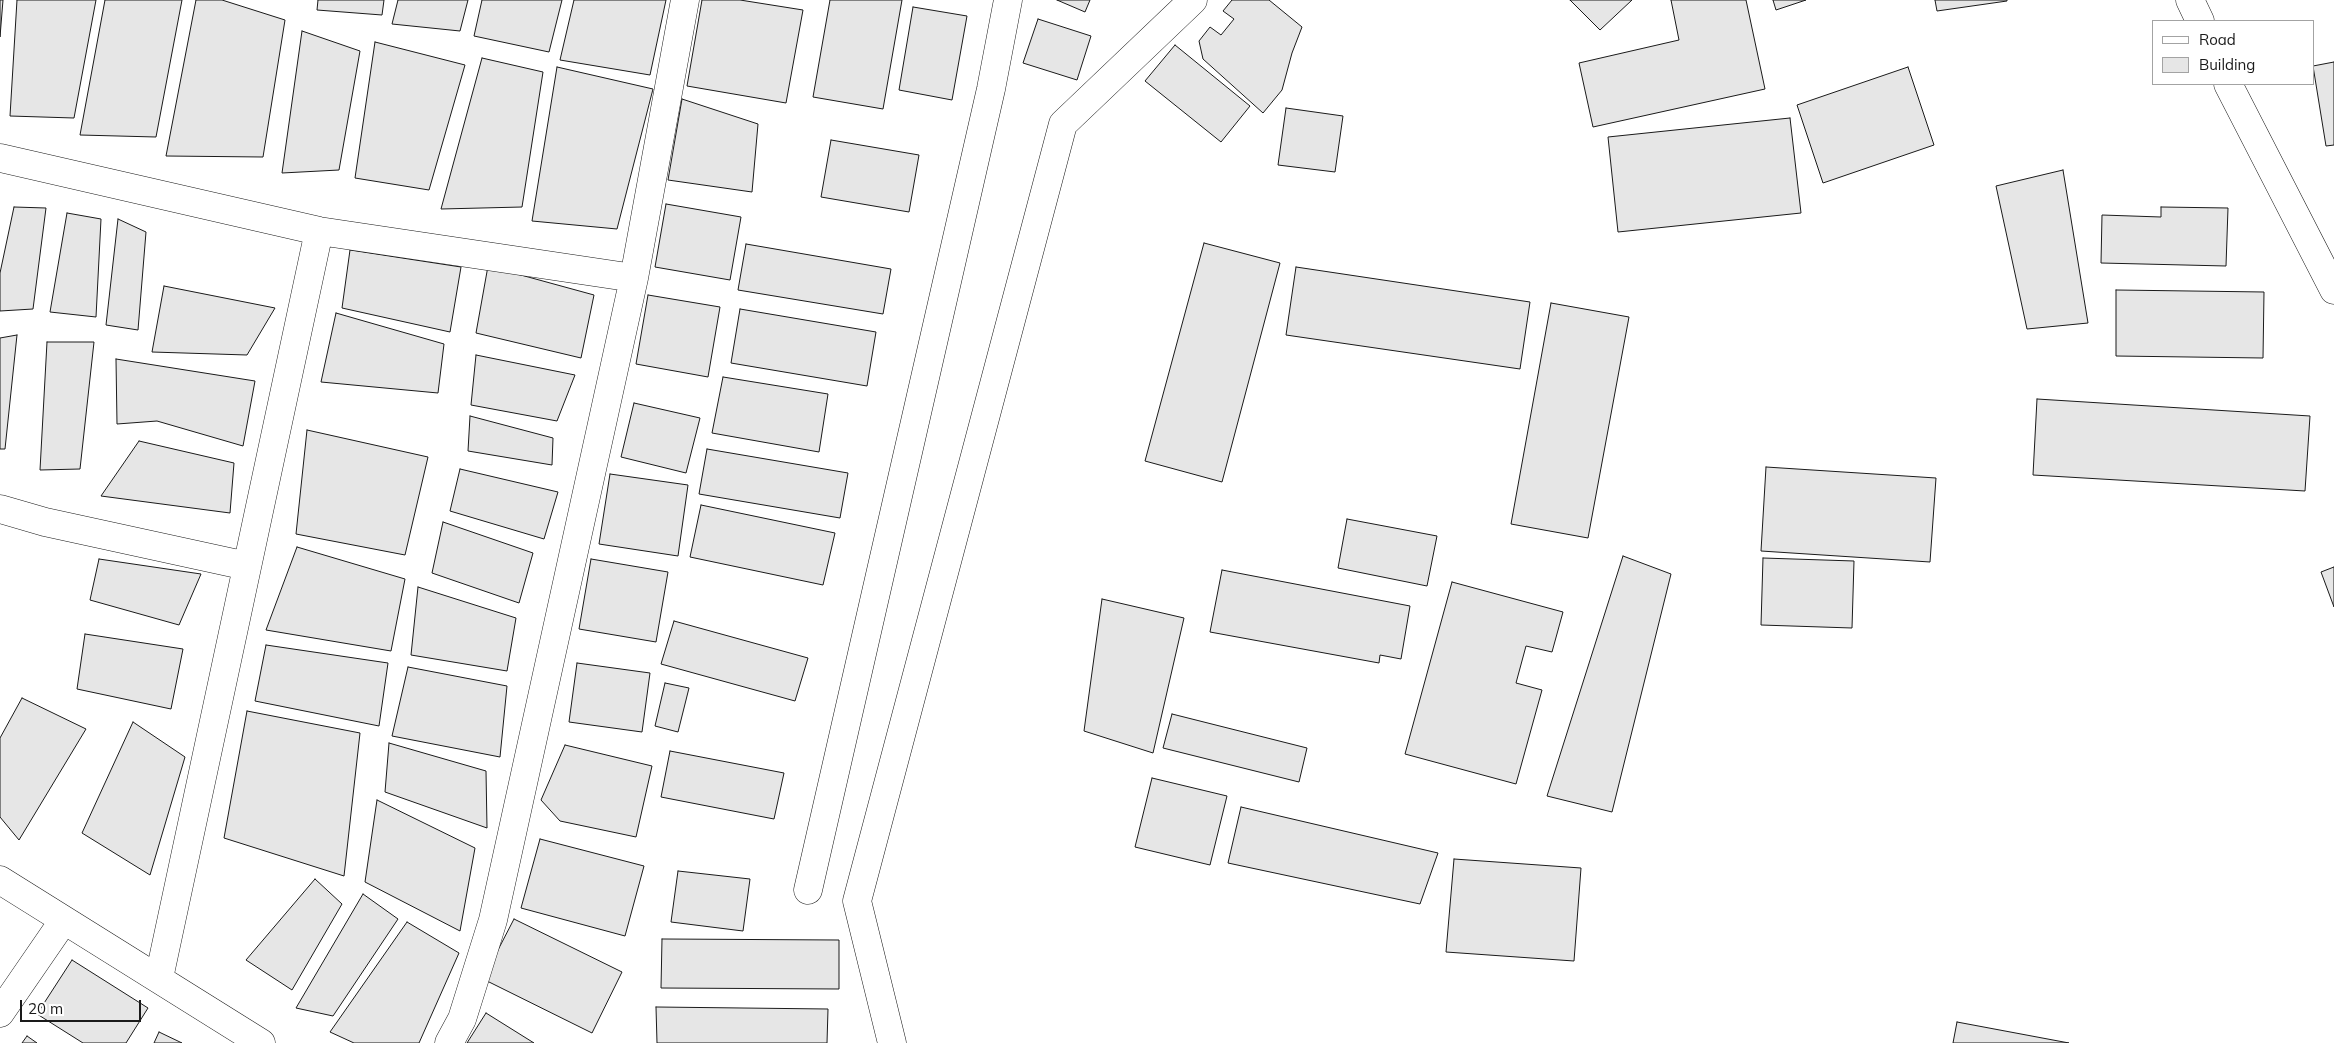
<!DOCTYPE html>
<style>
body{margin:0}
#map{position:relative;width:2334px;height:1043px;overflow:hidden;background:#fff;font-family:Mulish,sans-serif}
canvas{display:block}
.legend{position:absolute;left:2152px;top:20px;width:162px;height:65px;box-sizing:border-box;background:#fff;border:1px solid #a3a3a3;margin:0;padding:6px 9px;list-style:none;font-size:15px;color:#1a1a1a}
.legend li{display:flex;align-items:center;gap:10px;height:25px}
.legend b{width:25px;border:1px solid #a3a3a3}
.scale{position:absolute;left:20px;top:1000px;width:121px;height:22px;box-sizing:border-box;border:2px solid #1a1a1a;border-top:0;padding-left:6px;font-size:15px;line-height:18px;white-space:nowrap;color:#1a1a1a;-webkit-text-stroke:4px #fff;paint-order:stroke}
</style>
<div id="map">
<canvas width="2334" height="1043"></canvas>
<ul class="legend">
<li><b style="height:6px;background:#fff"></b>Road</li>
<li><b style="height:14px;background:#e6e6e6"></b>Building</li>
</ul>
<div class="scale">20 m</div>
</div>
<script>
const c = document.querySelector('canvas').getContext('2d');
c.lineJoin = 'round';
function paint(path, color) { c.fillStyle = color; c.fill(path, 'evenodd'); }
const poly = rows => new Path2D(rows.map(r => 'M' + r).join(''));
function strokePath(path, color, width, dash) { c.strokeStyle = color; c.lineWidth = width; c.lineCap = dash ? 'butt' : 'round'; c.setLineDash(dash || []); c.stroke(path); }
const building = poly([
 [0,0,3,0,0,37,0,0],
 [17,0,96,0,74,118,10,116,17,0],
 [105,0,182,0,156,137,80,135,105,0],
 [196,0,222,0,285,20,263,157,166,156,196,0],
 [318,0,384,0,382,15,317,10,318,0],
 [398,0,468,0,460,31,392,24,398,0],
 [482,0,562,0,549,52,474,36,482,0],
 [574,0,666,0,650,75,560,60,574,0],
 [702,0,740,0,803,10,786,103,687,86,702,0],
 [830,0,902,0,883,109,813,97,830,0],
 [1057,0,1090,0,1085,12,1057,0],
 [1232,0,1269,0,1302,27,1292,53,1282,90,1263,113,1203,59,1199,41,1210,27,1221,35,1234,19,1223,11,1232,0],
 [1570,0,1632,0,1600,30,1570,0],
 [1671,0,1746,0,1765,89,1593,127,1579,63,1679,40,1671,0],
 [1773,0,1806,0,1776,10,1773,0],
 [1935,0,2007,0,2007,1,1937,11,1935,0],
 [913,7,967,16,952,100,899,90,913,7],
 [1038,19,1091,36,1077,80,1023,63,1038,19],
 [302,31,360,51,339,170,282,173,302,31],
 [375,42,465,65,429,190,355,178,375,42],
 [1175,45,1250,106,1221,142,1145,81,1175,45],
 [482,58,543,72,522,207,441,209,482,58],
 [2334,62,2334,145,2326,146,2313,66,2334,62],
 [557,67,653,89,617,229,532,221,557,67],
 [1908,67,1934,145,1823,183,1797,105,1908,67],
 [682,99,758,124,752,192,668,180,682,99],
 [1286,108,1343,116,1335,172,1278,165,1286,108],
 [1790,118,1801,213,1618,232,1608,137,1790,118],
 [831,140,919,155,909,212,821,197,831,140],
 [2063,170,2088,323,2027,329,1996,186,2063,170],
 [666,204,741,217,730,280,655,267,666,204],
 [14,207,46,208,33,309,0,311,0,273,14,207],
 [2161,207,2228,208,2226,266,2101,263,2102,215,2161,217,2161,207],
 [67,213,101,219,96,317,50,312,67,213],
 [118,219,146,232,138,330,106,325,118,219],
 [1204,243,1280,263,1222,482,1145,461,1204,243],
 [746,244,891,269,883,314,738,290,746,244],
 [350,250,461,267,450,332,342,308,350,250],
 [488,266,594,295,581,358,476,333,488,266],
 [1296,267,1530,302,1520,369,1286,335,1296,267],
 [164,286,275,308,247,355,152,352,164,286],
 [2116,290,2264,292,2263,358,2116,356,2116,290],
 [648,295,720,307,708,377,636,364,648,295],
 [1551,303,1629,317,1588,538,1511,524,1551,303],
 [740,309,876,332,867,386,731,363,740,309],
 [336,313,444,344,438,393,321,382,336,313],
 [17,335,5,449,0,449,0,338,17,335],
 [47,342,94,342,80,469,40,470,47,342],
 [476,355,575,375,557,421,471,405,476,355],
 [116,359,255,381,243,446,157,421,117,424,116,359],
 [723,377,828,394,819,452,712,433,723,377],
 [2037,399,2310,416,2305,491,2033,475,2037,399],
 [634,403,700,418,686,473,621,457,634,403],
 [470,416,553,438,552,465,468,451,470,416],
 [307,430,428,457,405,555,296,534,307,430],
 [139,441,234,463,230,513,101,496,139,441],
 [707,449,848,473,840,518,699,494,707,449],
 [1766,467,1936,478,1930,562,1761,551,1766,467],
 [460,469,558,492,544,539,450,511,460,469],
 [610,474,688,485,678,556,599,544,610,474],
 [701,505,835,533,823,585,690,557,701,505],
 [1347,519,1437,536,1427,586,1338,568,1347,519],
 [443,522,533,553,519,603,432,573,443,522],
 [297,547,405,579,391,651,266,630,297,547],
 [1623,556,1671,574,1612,812,1547,796,1623,556],
 [1763,558,1854,561,1852,628,1761,625,1763,558],
 [99,559,201,574,179,625,90,600,99,559],
 [591,559,668,572,656,642,579,629,591,559],
 [2334,567,2334,607,2321,572,2334,567],
 [1222,570,1410,606,1401,659,1380,655,1379,663,1210,632,1222,570],
 [1452,582,1563,612,1552,652,1526,646,1516,683,1542,690,1516,784,1405,754,1452,582],
 [418,587,516,618,507,671,411,655,418,587],
 [1102,599,1184,618,1153,753,1084,731,1102,599],
 [674,621,808,658,795,701,661,664,674,621],
 [85,634,183,649,171,709,77,689,85,634],
 [266,645,388,663,379,726,255,701,266,645],
 [577,663,650,673,642,732,569,722,577,663],
 [408,667,507,686,500,757,392,736,408,667],
 [665,683,689,688,678,732,655,726,665,683],
 [22,698,86,729,19,840,0,817,0,738,22,698],
 [247,711,360,733,344,876,224,838,247,711],
 [1172,714,1307,748,1299,782,1163,748,1172,714],
 [133,722,185,757,150,875,82,833,133,722],
 [389,743,486,771,487,828,385,792,389,743],
 [565,745,652,766,636,837,560,821,541,800,565,745],
 [670,751,784,773,774,819,661,797,670,751],
 [1152,778,1227,796,1210,865,1135,847,1152,778],
 [377,800,475,848,460,931,365,882,377,800],
 [1241,807,1438,853,1420,904,1228,863,1241,807],
 [540,839,644,866,625,936,521,908,540,839],
 [1454,859,1581,868,1574,961,1446,952,1454,859],
 [678,871,750,879,743,931,671,922,678,871],
 [315,879,342,904,292,990,246,960,315,879],
 [363,894,398,919,333,1016,296,1008,363,894],
 [514,919,622,972,592,1033,483,979,514,919],
 [407,922,459,953,419,1043,354,1043,330,1032,407,922],
 [662,939,839,940,839,989,661,988,662,939],
 [72,960,148,1008,126,1043,83,1043,37,1014,72,960],
 [656,1007,828,1009,827,1043,657,1043,656,1007],
 [486,1013,534,1043,467,1043,486,1013],
 [1957,1022,2069,1043,1953,1043,1957,1022],
 [159,1032,182,1043,154,1043,159,1032],
 [27,1036,37,1043,22,1043,27,1036]
]);
const minor = poly([
 [0,158,319,231,634,278],
 [0,509,45,522,247,566],
 [0,880,261,1043],
 [808,890,991,89,1008,0],
 [159,978,319,231],
 [0,1013,64,920],
 [449,1043,462,1019,493,920,634,278,685,0],
 [892,1043,857,901,1063,124,1193,0]
]);
const tertiary = poly([
 [2190,0,2200,21],
 [2228,84,2334,290]
]);
paint(building, '#e6e6e6');
strokePath(building, '#1a1a1a', 1);
strokePath(minor, '#1a1a1a', 29);
strokePath(tertiary, '#1a1a1a', 29);
strokePath(minor, '#fff', 28);
strokePath(tertiary, '#fff', 28);
</script>
